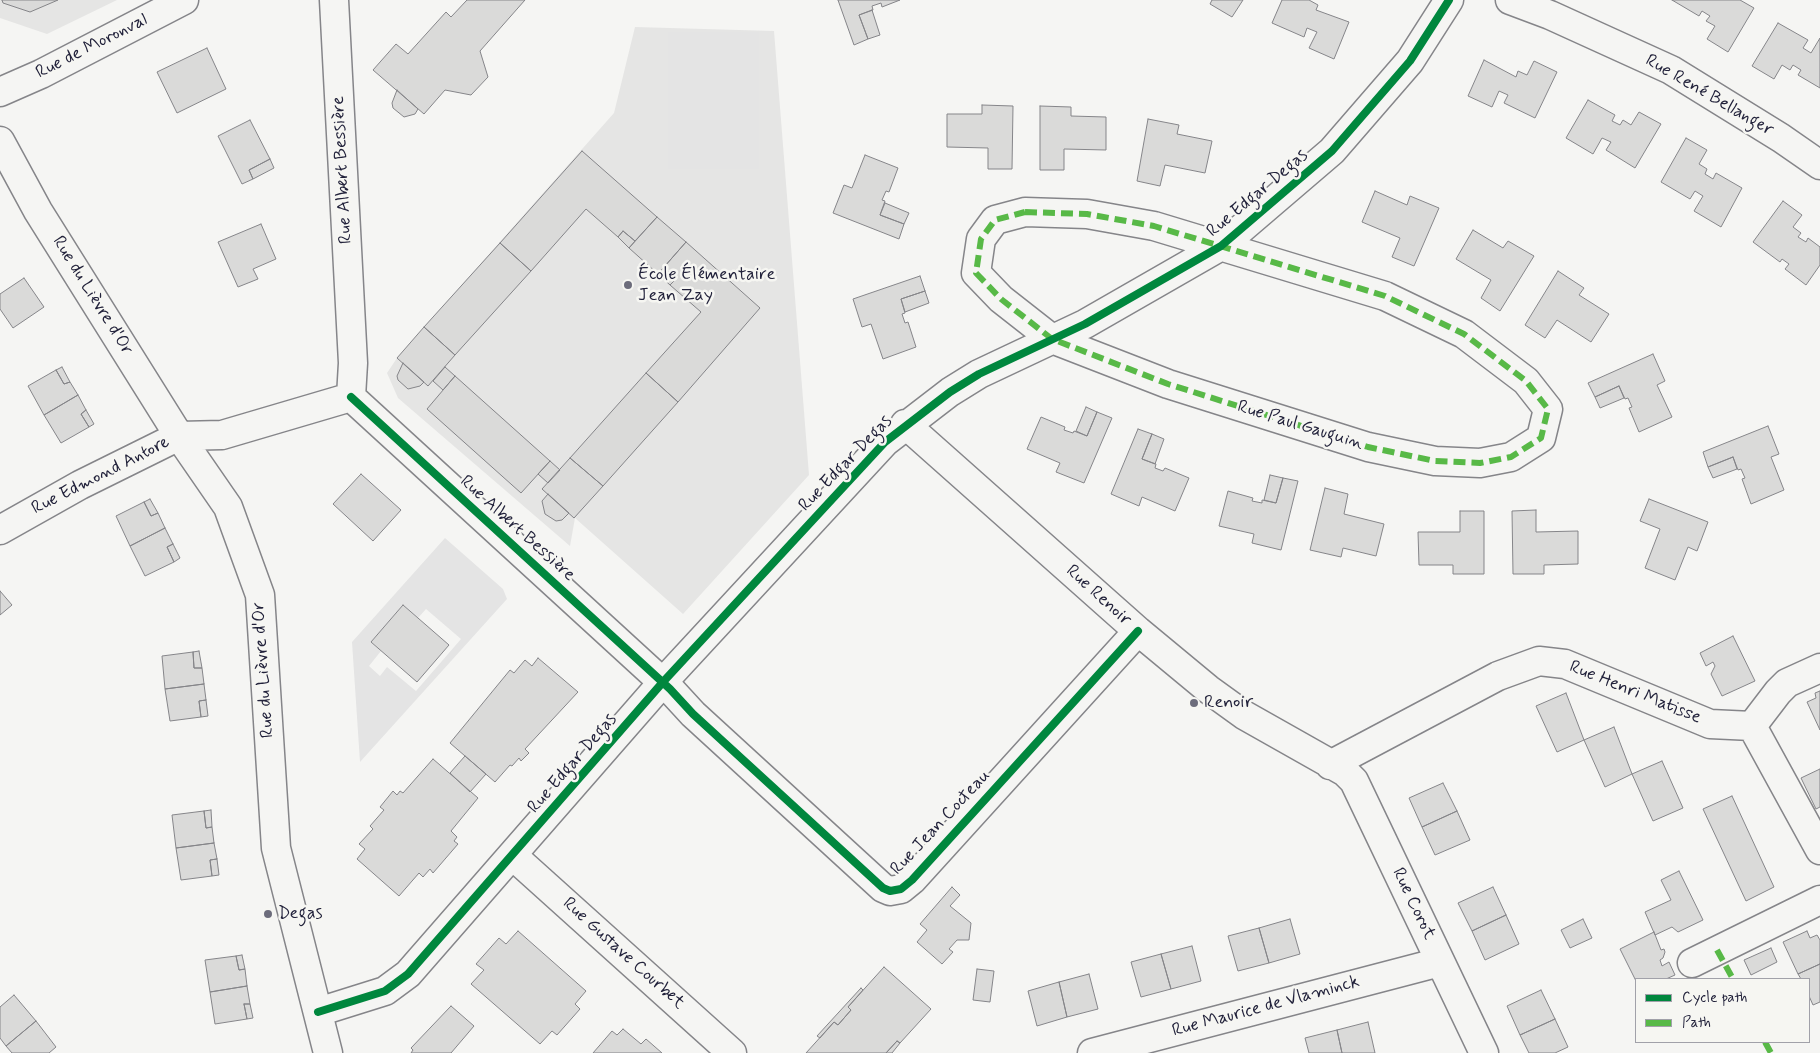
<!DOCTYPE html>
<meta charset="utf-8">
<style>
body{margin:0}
#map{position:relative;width:1820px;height:1053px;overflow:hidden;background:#f5f5f3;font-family:Mynerve,sans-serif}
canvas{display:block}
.legend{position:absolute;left:1635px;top:978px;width:175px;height:65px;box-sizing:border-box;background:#f6f6f2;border:1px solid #a1a1a9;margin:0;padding:6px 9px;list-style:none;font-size:15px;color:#22223b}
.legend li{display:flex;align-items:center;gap:10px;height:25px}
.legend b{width:25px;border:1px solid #a1a1a9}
</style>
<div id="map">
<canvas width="1820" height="1053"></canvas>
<ul class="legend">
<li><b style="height:6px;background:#00873e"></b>Cycle path</li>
<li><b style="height:6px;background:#58b947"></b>Path</li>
</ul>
</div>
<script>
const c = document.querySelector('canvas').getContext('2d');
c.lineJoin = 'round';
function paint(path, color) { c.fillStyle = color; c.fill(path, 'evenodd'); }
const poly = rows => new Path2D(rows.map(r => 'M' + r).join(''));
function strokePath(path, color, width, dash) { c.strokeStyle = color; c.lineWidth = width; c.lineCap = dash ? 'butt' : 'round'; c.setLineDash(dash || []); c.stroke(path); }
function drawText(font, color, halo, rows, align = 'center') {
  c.font = font + ' Mynerve,sans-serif'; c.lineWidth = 5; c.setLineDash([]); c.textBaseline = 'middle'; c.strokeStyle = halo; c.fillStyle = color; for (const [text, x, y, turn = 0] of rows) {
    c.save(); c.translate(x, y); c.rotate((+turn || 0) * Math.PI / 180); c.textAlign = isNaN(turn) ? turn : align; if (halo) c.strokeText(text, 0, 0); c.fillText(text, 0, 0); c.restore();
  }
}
const built = poly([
 [0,0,117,0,47,34,0,18],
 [635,27,774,31,809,475,683,614,575,518,570,546,398,398,387,373,397,358,614,113]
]);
const green = poly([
 [668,32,759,32,759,169,668,169],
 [445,538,503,589,507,599,360,762,352,642],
 [403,605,418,618,426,609,461,639,416,691,387,667,380,676,369,666,381,651,371,642]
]);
const building = poly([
 [2,0,58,0,30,12,3,3,2,0],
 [467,0,525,0,480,51,488,77,471,95,445,90,424,114,373,70,396,44,408,54,446,12,451,17,467,0],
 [838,0,900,0,882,7,881,3,872,6,873,10,859,15,868,39,854,45,838,0],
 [1212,0,1243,0,1232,17,1210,4,1212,0],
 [1282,0,1309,0,1318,5,1316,10,1349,22,1334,59,1309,48,1317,32,1307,28,1304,37,1272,23,1282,0],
 [1672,0,1740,0,1754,8,1728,52,1707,39,1715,26,1706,21,1710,16,1702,11,1699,16,1672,0],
 [872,10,880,35,868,39,859,15,872,10],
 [1778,23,1808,40,1803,48,1811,53,1820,38,1820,88,1798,75,1801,70,1793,65,1790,70,1782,65,1774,79,1752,66,1778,23],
 [207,48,226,89,177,113,157,72,207,48],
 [1484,60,1516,77,1518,71,1527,75,1534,61,1557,72,1535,118,1504,103,1508,95,1499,91,1492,107,1468,96,1484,60],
 [397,90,418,109,415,114,404,117,393,108,392,103,397,90],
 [1588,100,1615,115,1612,121,1620,125,1623,120,1631,125,1639,112,1661,124,1635,168,1606,150,1611,142,1602,138,1593,154,1566,138,1588,100],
 [982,105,1013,106,1012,169,988,169,988,148,947,147,947,114,982,114,982,105],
 [1040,106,1071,107,1071,116,1106,117,1106,150,1064,149,1064,170,1040,170,1040,106],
 [1148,119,1179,125,1177,134,1212,141,1205,173,1165,165,1160,186,1137,181,1148,119],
 [250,120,270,159,249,170,253,179,242,184,218,136,250,120],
 [1686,138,1707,150,1699,164,1707,169,1705,174,1713,179,1716,173,1742,188,1721,227,1694,211,1703,196,1695,191,1690,199,1661,182,1686,138],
 [582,151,657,217,635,241,623,231,618,237,586,209,531,271,500,243,582,151],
 [865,155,898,168,889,192,886,191,882,200,885,201,880,215,904,224,899,239,833,213,844,185,852,188,865,155],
 [270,159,274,168,253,179,249,170,270,159],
 [1375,191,1407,205,1410,196,1439,208,1414,266,1392,257,1400,238,1362,222,1375,191],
 [1783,201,1802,215,1793,227,1801,233,1798,237,1806,242,1808,238,1820,247,1820,265,1806,285,1785,269,1789,264,1782,259,1780,262,1753,242,1783,201],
 [885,203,909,213,904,224,880,215,885,203],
 [657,217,686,242,658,274,629,248,657,217],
 [261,224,276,259,253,269,258,279,238,287,218,242,261,224],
 [1473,230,1503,248,1508,241,1534,256,1500,311,1481,298,1491,280,1456,259,1473,230],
 [623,231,635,241,629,248,618,237,623,231],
 [686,242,760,308,678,402,646,373,701,312,670,285,676,279,664,267,686,242],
 [500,243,531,271,455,355,424,327,500,243],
 [664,267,676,279,670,285,658,274,664,267],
 [1558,271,1584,288,1579,295,1609,314,1591,342,1557,320,1545,338,1525,325,1558,271],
 [920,276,925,291,901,299,905,313,902,314,905,323,908,322,916,347,883,359,871,324,862,327,853,299,920,276],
 [24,278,44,307,13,328,0,309,0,294,24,278],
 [925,291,929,303,905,312,901,299,925,291],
 [424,327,455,355,428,386,397,358,424,327],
 [1653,354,1665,381,1657,385,1672,417,1639,432,1629,408,1632,407,1628,398,1625,399,1619,386,1595,397,1588,383,1653,354],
 [403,363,424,382,420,386,408,389,398,380,397,376,403,363],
 [62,367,70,382,64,384,56,370,62,367],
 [445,367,455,376,443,390,433,381,445,367],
 [56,370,64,384,70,382,78,395,44,415,28,386,56,370],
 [646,373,678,402,603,486,570,458,646,373],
 [455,376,550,461,521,493,427,409,455,376],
 [1619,386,1624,398,1600,408,1595,397,1619,386],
 [78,395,86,410,81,414,89,427,61,443,44,415,78,395],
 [1086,407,1097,412,1087,436,1076,431,1086,407],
 [86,410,94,424,89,427,81,414,86,410],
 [1097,412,1112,418,1084,483,1056,472,1060,463,1027,449,1041,417,1065,427,1064,430,1073,433,1074,431,1087,436,1097,412],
 [1768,426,1779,454,1771,457,1784,490,1751,504,1742,479,1745,478,1741,469,1738,470,1733,457,1708,467,1703,452,1768,426],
 [1138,429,1152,434,1142,459,1156,464,1155,468,1163,471,1165,468,1189,478,1175,511,1142,497,1139,506,1111,494,1138,429],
 [1152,434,1164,439,1155,464,1142,459,1152,434],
 [1733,457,1737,469,1713,478,1708,467,1733,457],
 [570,458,603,486,574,518,542,489,570,458],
 [550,461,560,470,548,483,538,474,550,461],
 [361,474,401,510,373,541,333,504,361,474],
 [1270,475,1283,478,1276,503,1264,500,1270,475],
 [1283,478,1298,481,1281,550,1252,543,1254,534,1219,526,1228,491,1253,498,1252,501,1262,503,1262,500,1276,503,1283,478],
 [1325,488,1348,494,1344,514,1384,524,1376,556,1343,548,1341,557,1310,550,1325,488],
 [548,494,569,513,562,520,556,521,545,514,542,501,548,494],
 [150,499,158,513,151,516,144,502,150,499],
 [1649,499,1708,522,1697,551,1688,547,1675,580,1645,568,1660,529,1640,521,1649,499],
 [144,502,151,516,158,513,165,528,130,546,116,516,144,502],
 [1536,510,1536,532,1578,531,1578,564,1544,565,1544,574,1513,574,1512,511,1536,510],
 [1460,511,1484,511,1484,574,1453,574,1453,565,1419,565,1418,532,1460,532,1460,511],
 [165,528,173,544,167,547,174,562,145,576,130,546,165,528],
 [173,544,180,558,174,562,167,547,173,544],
 [0,591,12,605,0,615,0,591],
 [403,605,449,645,417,682,371,642,403,605],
 [1733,636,1755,681,1722,696,1711,674,1715,666,1713,662,1706,666,1700,653,1733,636],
 [199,651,202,668,194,668,193,652,199,651],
 [193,652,194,668,202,668,204,684,165,689,162,656,193,652],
 [538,658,578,692,525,749,529,753,521,761,519,758,512,766,510,765,495,782,450,743,510,670,514,673,525,660,532,666,538,658],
 [204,684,206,700,199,701,201,717,170,721,165,689,204,684],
 [1820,691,1820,730,1807,702,1816,698,1815,693,1820,691],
 [1566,693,1584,740,1557,752,1536,706,1566,693],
 [206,700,208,716,201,717,199,701,206,700],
 [1614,727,1632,774,1605,787,1584,740,1614,727],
 [465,756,486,774,470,792,450,773,465,756],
 [433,759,478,798,451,831,457,837,454,841,458,844,433,873,430,869,423,877,419,873,399,896,357,859,365,849,359,844,373,829,370,826,384,810,380,807,393,791,397,795,400,791,403,793,433,759],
 [1662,761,1683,808,1653,821,1632,774,1662,761],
 [1820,769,1820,807,1816,809,1801,778,1820,769],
 [1443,783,1457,811,1422,827,1409,798,1443,783],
 [1732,796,1774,887,1746,901,1703,809,1732,796],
 [211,810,212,827,206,828,204,811,211,810],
 [204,811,206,828,212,827,214,843,176,848,172,815,204,811],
 [1457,811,1470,840,1435,855,1422,827,1457,811],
 [214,843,217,859,210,860,212,876,181,880,176,848,214,843],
 [217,859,219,875,212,876,210,860,217,859],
 [1679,871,1703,920,1678,932,1672,927,1655,935,1645,912,1671,900,1661,880,1679,871],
 [952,887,960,895,950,906,971,923,969,940,957,940,949,949,953,952,942,964,917,942,927,930,920,924,952,887],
 [1493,887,1506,915,1472,931,1458,903,1493,887],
 [1506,915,1519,944,1485,960,1472,931,1506,915],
 [1290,919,1300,954,1269,963,1259,928,1290,919],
 [1583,919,1592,938,1570,948,1561,930,1583,919],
 [1259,928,1269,963,1238,971,1228,936,1259,928],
 [518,931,586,991,575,1004,580,1009,557,1035,552,1031,540,1044,471,984,484,970,476,964,499,938,506,944,518,931],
 [1807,931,1810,938,1817,935,1820,940,1820,964,1798,974,1783,942,1807,931],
 [1654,932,1661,950,1664,949,1665,952,1663,958,1660,960,1662,966,1669,962,1675,975,1666,979,1636,979,1636,981,1620,949,1654,932],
 [1192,946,1201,981,1171,989,1161,954,1192,946],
 [1771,948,1777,962,1751,975,1744,960,1771,948],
 [1161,954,1171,989,1141,997,1131,962,1161,954],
 [242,955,245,969,239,970,236,956,242,955],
 [236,956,239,970,245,969,247,986,210,992,205,960,236,956],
 [1820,964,1820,1002,1813,1005,1809,996,1809,979,1801,979,1798,974,1820,964],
 [884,967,931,1009,900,1043,897,1041,886,1053,806,1053,834,1022,838,1025,851,1010,848,1007,884,967],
 [977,969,994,971,990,1002,973,1000,977,969],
 [1089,974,1098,1009,1067,1017,1059,982,1089,974],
 [1059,982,1067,1017,1037,1026,1028,991,1059,982],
 [247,986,250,1004,244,1004,247,1019,215,1024,210,992,247,986],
 [861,988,863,990,848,1007,851,1010,838,1025,834,1022,820,1038,817,1036,861,988],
 [1541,990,1555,1019,1520,1035,1507,1006,1541,990],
 [14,995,36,1021,6,1046,0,1038,0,1007,14,995],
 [244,1004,250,1004,253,1018,247,1019,244,1004],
 [451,1006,474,1026,451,1053,411,1053,413,1050,411,1048,451,1006],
 [1555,1019,1568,1047,1555,1053,1529,1053,1520,1035,1555,1019],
 [36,1021,56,1047,49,1053,12,1053,6,1046,36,1021],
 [1368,1022,1375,1053,1342,1053,1337,1030,1368,1022],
 [623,1029,641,1044,646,1039,662,1053,593,1053,612,1031,617,1035,623,1029],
 [1337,1030,1342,1053,1309,1053,1305,1038,1337,1030],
 [897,1041,900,1043,892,1053,886,1053,897,1041]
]);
const minor = poly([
 [334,0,353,363,351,397],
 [1510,0,1550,15,1671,70,1781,138,1820,165],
 [0,92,41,74,184,0],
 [0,141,38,211,179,436,228,507,260,595,276,848,328,1053],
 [1025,212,1087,214,1154,226,1385,296,1464,334,1526,381,1548,409,1541,438,1511,457,1480,463,1435,461,1368,447,1168,384,1052,339,1001,299,976,273,981,239,995,220,1025,212],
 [351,397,670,689,693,714,883,888,890,891,901,889,912,880,1138,631],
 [905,424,1138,631,1208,689,1244,715,1345,772,1354,781,1484,1053],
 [0,530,80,485,179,436,222,435,351,397],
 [1752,726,1820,850],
 [1752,726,1778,692,1787,683,1820,668],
 [1330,765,1498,676,1539,661,1565,664,1710,724,1752,726],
 [512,855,732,1053],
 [1692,963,1820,900],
 [318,1012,385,991,408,974,663,682,885,442,950,392,979,374,1085,324,1221,246,1332,151,1410,61,1449,0],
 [1092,1053,1440,962]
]);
const quiet = poly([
 [1025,212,1087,214,1154,226,1385,296,1464,334,1526,381,1548,409,1541,438,1511,457,1480,463,1435,461,1368,447,1168,384,1052,339,1001,299,976,273,981,239,995,220,1025,212],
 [1717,950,1733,979],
 [1765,1042,1771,1053]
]);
const cycleway = poly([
 [351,397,670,689,693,714,883,888,890,891,901,889,912,880,1138,631],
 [318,1012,385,991,408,974,663,682,885,442,950,392,979,374,1085,324,1221,246,1332,151,1410,61,1449,0]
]);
const markers = [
 [628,285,5,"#6c6c7b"],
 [1194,703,5,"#6c6c7b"],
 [268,914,5,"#6c6c7b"]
];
const streetNames = [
 ["Rue de Moronval",92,47,-27],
 ["Rue René Bellanger",1709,96,30],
 ["Rue Albert Bessière",343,170,-93],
 ["Rue Edgar Degas",1258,194,-40],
 ["Rue du Lièvre d'Or",92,296,58],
 ["Rue Paul Gauguin",1300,426,17],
 ["Rue Edgar Degas",846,464,-46],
 ["Rue Edmond Antore",101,476,-27],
 ["Rue Albert Bessière",517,529,42],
 ["Rue Renoir",1098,596,42],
 ["Rue du Lièvre d'Or",264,670,-94],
 ["Rue Henri Matisse",1635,693,22],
 ["Rue Edgar Degas",573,764,-49],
 ["Rue Jean Cocteau",941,823,-47],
 ["Rue Corot",1413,904,64],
 ["Rue Gustave Courbet",623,954,42],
 ["Rue Maurice de Vlaminck",1266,1007,-15]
];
const poiNames = [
 ["École Élémentaire",638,275],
 ["Jean Zay",638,296],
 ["Renoir",1204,703],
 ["Degas",278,914]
];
paint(built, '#e5e5e4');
paint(green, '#e4e4e4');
paint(building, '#dadad9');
strokePath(building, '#858589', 1);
strokePath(minor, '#858589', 31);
strokePath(minor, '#f5f5f3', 28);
strokePath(quiet, '#58b947', 6, [12, 6]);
strokePath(cycleway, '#00873e', 8);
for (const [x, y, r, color] of markers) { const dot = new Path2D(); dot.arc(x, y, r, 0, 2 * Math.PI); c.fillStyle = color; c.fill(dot); strokePath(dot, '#f6f6f2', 2); }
drawText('18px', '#22223b', '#f6f6f2', streetNames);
drawText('18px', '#22223b', '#f6f6f2', poiNames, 'left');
</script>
